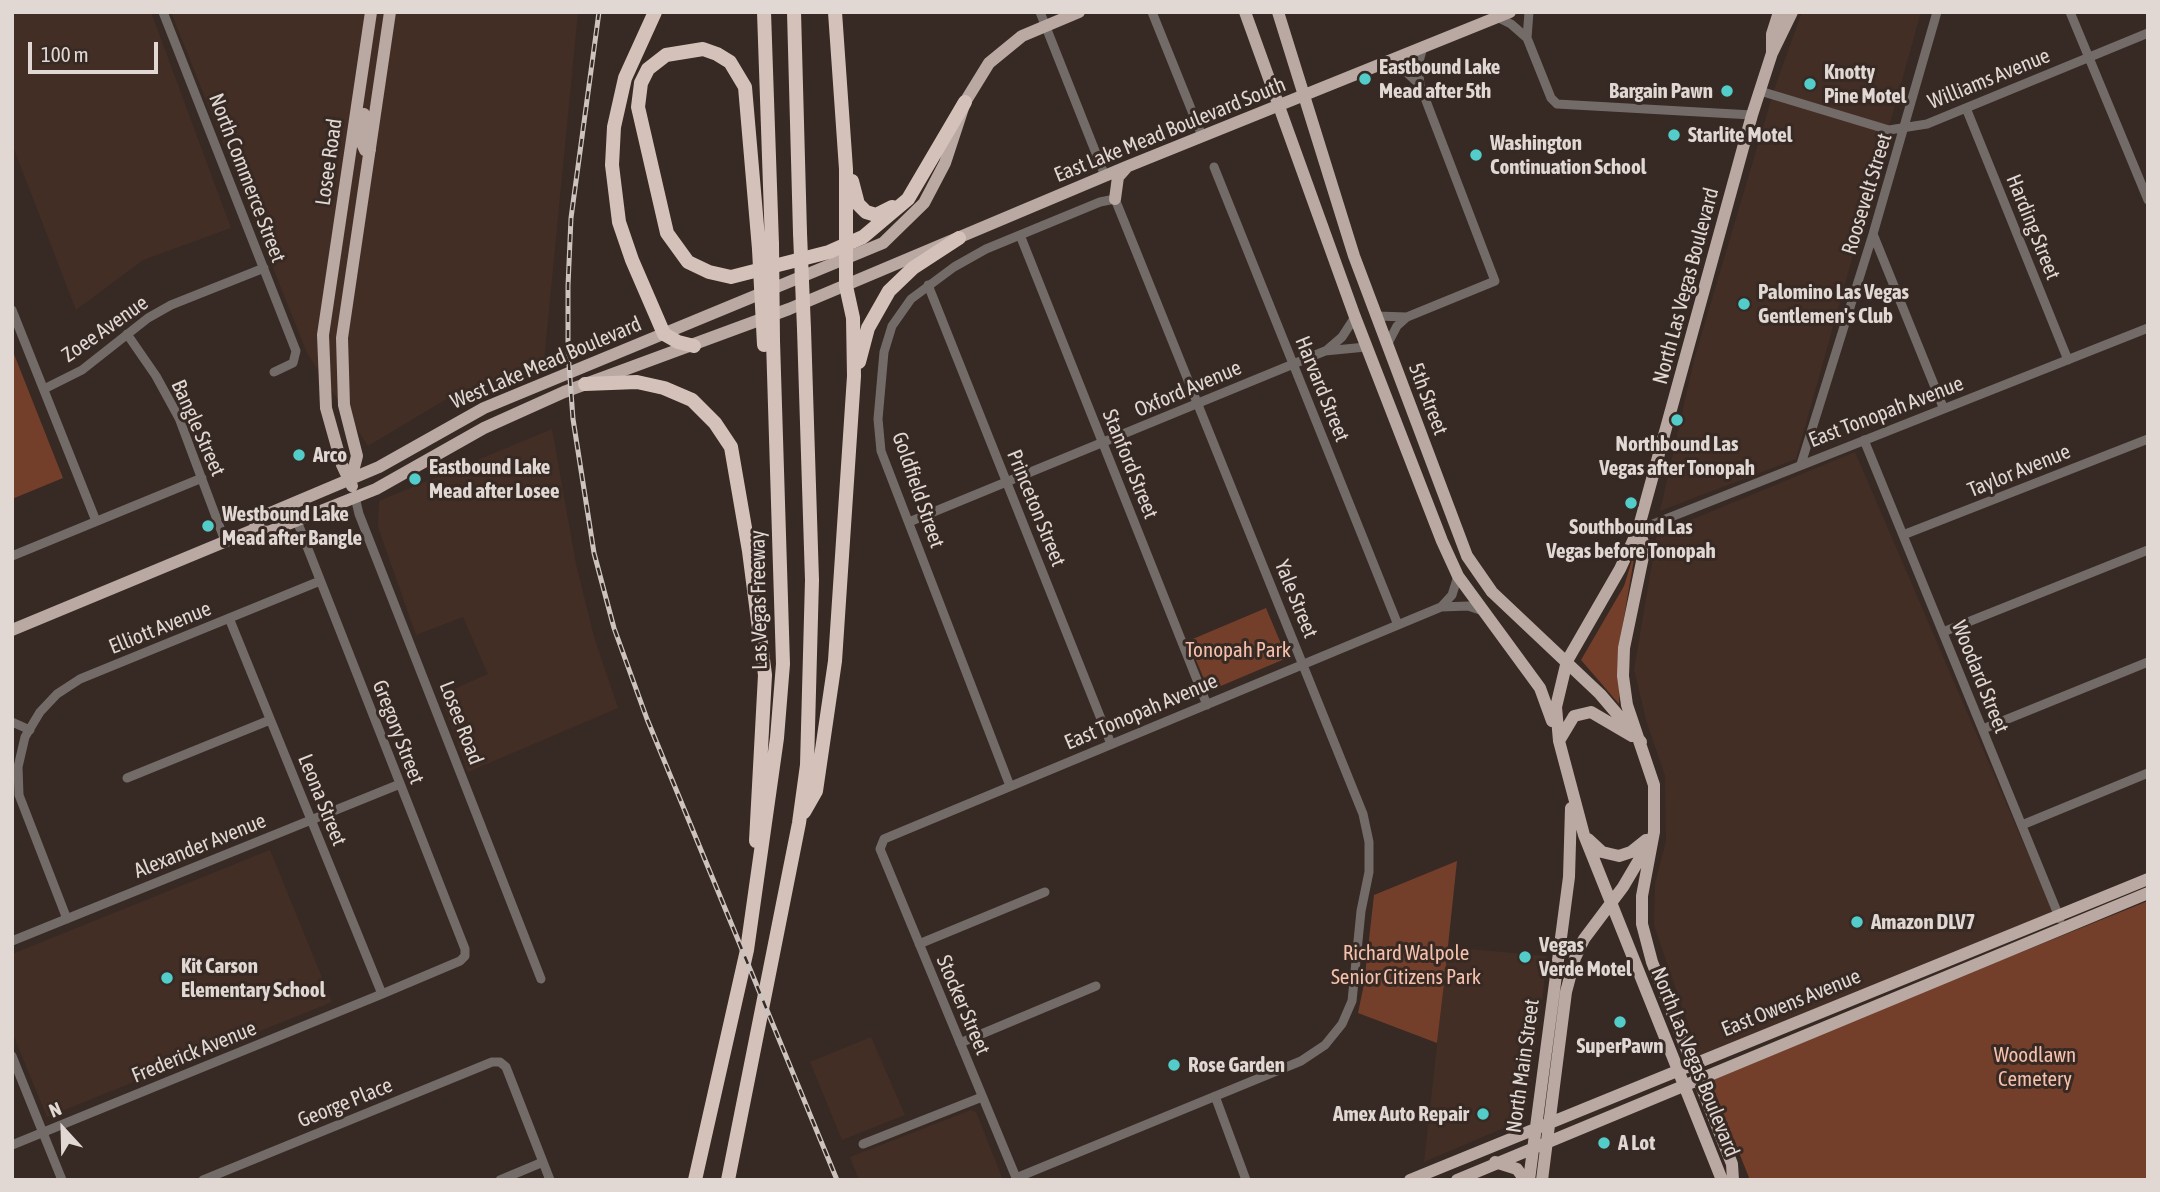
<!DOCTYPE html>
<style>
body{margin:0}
#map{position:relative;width:2160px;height:1192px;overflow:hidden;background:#372923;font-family:"Asap Condensed",sans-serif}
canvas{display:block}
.frame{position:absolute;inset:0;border:14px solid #e1d8d4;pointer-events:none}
.north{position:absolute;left:28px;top:1094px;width:70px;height:70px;-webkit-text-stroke:5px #372923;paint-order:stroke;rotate:338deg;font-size:19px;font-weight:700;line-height:28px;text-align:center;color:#e1d8d4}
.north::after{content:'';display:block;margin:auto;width:24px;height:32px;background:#e1d8d4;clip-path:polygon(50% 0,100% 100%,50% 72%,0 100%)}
.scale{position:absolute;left:28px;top:42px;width:130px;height:32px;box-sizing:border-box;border:4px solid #e1d8d4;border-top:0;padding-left:9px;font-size:21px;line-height:24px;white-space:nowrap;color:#e1d8d4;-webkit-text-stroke:5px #372923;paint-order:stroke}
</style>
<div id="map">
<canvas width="2160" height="1192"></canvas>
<div class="frame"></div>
<div class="north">N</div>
<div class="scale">100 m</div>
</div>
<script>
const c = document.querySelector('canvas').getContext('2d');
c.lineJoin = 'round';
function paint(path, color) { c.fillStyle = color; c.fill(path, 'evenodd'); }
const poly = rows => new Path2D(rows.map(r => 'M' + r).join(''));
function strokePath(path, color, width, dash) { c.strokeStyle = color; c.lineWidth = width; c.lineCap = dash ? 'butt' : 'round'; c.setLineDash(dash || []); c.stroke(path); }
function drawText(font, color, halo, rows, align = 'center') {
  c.font = font + ' "Asap Condensed",sans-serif'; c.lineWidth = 6; c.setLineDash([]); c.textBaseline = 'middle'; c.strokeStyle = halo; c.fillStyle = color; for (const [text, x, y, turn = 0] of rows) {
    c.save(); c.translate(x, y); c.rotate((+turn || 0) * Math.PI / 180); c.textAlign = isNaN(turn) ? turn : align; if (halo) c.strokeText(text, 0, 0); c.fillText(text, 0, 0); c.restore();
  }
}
const built = poly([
 [12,12,151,12,231,228,143,260,76,310,12,144],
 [171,12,578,12,544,361,455,394,368,446,307,353],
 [1802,12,1921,12,1796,459,1660,511,1694,360,1774,90],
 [552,429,576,564,594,637,618,708,468,772,440,695,488,674,463,617,416,635,378,527,379,501],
 [1855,452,2053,912,1699,1057,1654,925,1655,883,1666,841,1665,776,1647,723,1634,670,1657,534],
 [270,850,332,1002,47,1117,12,1032,12,954],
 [1448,947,1547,956,1543,994,1525,1119,1424,1162],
 [871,1037,905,1115,842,1140,810,1062],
 [971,1110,976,1112,1003,1180,859,1180,850,1157]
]);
const green = poly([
 [12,349,63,478,12,499],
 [1636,547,1622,629,1619,704,1581,660,1624,586],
 [1266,608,1287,658,1209,691,1188,641],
 [1457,861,1444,984,1437,1043,1358,1013,1364,984,1374,895],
 [2148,901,2148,1180,1750,1180,1709,1078]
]);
const minor = poly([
 [163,12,296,351,293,363,274,372],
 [1040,12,1105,176],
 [1152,12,1202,136],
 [1529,12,1527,38,1551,98,1557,104,1752,115],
 [2070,12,2148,200],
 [1497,17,1511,24,1527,38],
 [1388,62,1404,70,1420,85],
 [1760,91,1889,130,1927,124,2148,33],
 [1966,108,2068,360],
 [1214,167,1398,625],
 [1873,234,1943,407],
 [1020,235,1207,705],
 [928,285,1111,744],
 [12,310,96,521],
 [1376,316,1407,317],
 [127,334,156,376,179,418,225,541],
 [1387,345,1397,326,1407,317,1495,281,1420,85,1418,65,1423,47],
 [1327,350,1342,337,1355,317],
 [44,389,82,370,148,318,171,305,264,268],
 [1864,440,2060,919],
 [1801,464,1873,234,1937,12],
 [355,497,359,514,541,979],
 [909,522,1325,351,1366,347],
 [1638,530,2148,328],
 [1903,535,2148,439],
 [12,556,202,478],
 [1441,607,1452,595,1458,576],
 [229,618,382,994],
 [1943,632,2148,550],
 [12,722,30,730],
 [1983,729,2148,662],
 [127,778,270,720],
 [1010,786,881,451,878,419,884,352,892,326,911,299,954,267,986,249,1100,202,1115,199,1363,814,1369,842,1369,872,1361,911,1352,1001,1342,1024,1325,1045,1301,1061,1016,1178],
 [2022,825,2148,773],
 [67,919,19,795,18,767,25,737,40,712,57,694,80,679,320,581],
 [12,941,400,784],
 [919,944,1045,892],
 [960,1043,1096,986],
 [12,1056,62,1180],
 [1215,1096,1246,1180],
 [863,1144,982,1097],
 [12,1145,382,994,460,961,465,956,465,949,297,521],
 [203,1180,492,1062,500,1062,506,1067,550,1180],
 [500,1180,543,1162],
 [1017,1180,880,849,884,839,1441,607,1468,606,1483,611]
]);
const major = poly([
 [1245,12,1355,317,1442,541,1458,576,1540,688,1552,721],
 [1278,12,1354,256,1467,556,1492,592,1600,694,1641,742],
 [1772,53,1772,34,1779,12],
 [364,114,361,141,365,150,370,150],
 [1115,199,1118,177,1126,168],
 [351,479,357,456,344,405,342,338,390,12],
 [352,486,342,465,326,408,323,335,371,12],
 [253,530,263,516,379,467,484,408,883,243,924,203,945,163,965,102,989,63,1022,36,1079,12],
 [1638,530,1645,547,1624,648,1623,676,1627,705,1654,785,1654,832,1642,896,1642,924,1652,962,1732,1164,1733,1180],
 [12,630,253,530,268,532,376,489,484,428,564,392,789,309,1126,167,1510,12],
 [1559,741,1574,716,1591,712,1632,736],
 [1588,839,1602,852,1619,856,1631,852,1646,840],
 [1495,1162,1517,1169,1525,1180],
 [1410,1180,2148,879],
 [1457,1180,2148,893],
 [1529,1180,1569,877,1571,808],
 [1542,1180,1566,992,1575,958,1584,939,1623,887,1646,848],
 [1722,1180,1584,835,1559,741,1556,707,1567,661,1620,569,1638,530,1752,115,1772,53,1792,12]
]);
const highway = poly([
 [655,12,625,78,614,127,612,165,619,222,632,260,664,334,678,342,694,346],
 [764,12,772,244],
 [794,12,800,233],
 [852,181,858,204,866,212,876,215,892,207],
 [759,249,745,87,730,62,717,54,703,49,666,55,648,69,641,83,638,107,667,233,688,262,709,272,731,277,829,252,863,237,908,199,965,102],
 [859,362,868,328,889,291,913,268,959,238],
 [585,384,637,382,664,388,692,400,715,423,731,447,749,551,765,675,756,841],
 [804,812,816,791,835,661,854,376,853,318,846,286,846,169,835,12],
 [695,1180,747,950,777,738,783,664,773,341],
 [728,1180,799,823,807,765,812,580,804,329]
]);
const rail = poly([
 [599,12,571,218,568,286,568,351,573,419,594,553,614,628,647,719,837,1180]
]);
const highwayBridge = poly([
 [800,233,804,329],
 [772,244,773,341],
 [759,249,764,345]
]);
const markers = [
 [1365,79,7,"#53cdca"],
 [1810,84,7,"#53cdca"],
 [1727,91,7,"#53cdca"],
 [1674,135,7,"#53cdca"],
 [1476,155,7,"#53cdca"],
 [1744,304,7,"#53cdca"],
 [1677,420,7,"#53cdca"],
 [299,455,7,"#53cdca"],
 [415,479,7,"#53cdca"],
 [1631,503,7,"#53cdca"],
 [208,526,7,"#53cdca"],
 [1857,922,7,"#53cdca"],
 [1525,957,7,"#53cdca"],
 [167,978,7,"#53cdca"],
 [1620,1022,7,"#53cdca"],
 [1174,1065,7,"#53cdca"],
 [1483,1114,7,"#53cdca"],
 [1604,1143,7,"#53cdca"]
];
const poiNames = [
 ["Eastbound Lake",1379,67],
 ["Mead after 5th",1379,91],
 ["Knotty",1824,72],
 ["Pine Motel",1824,96],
 ["Bargain Pawn",1713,91,"right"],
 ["Starlite Motel",1688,135],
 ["Washington",1490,143],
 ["Continuation School",1490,167],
 ["Palomino Las Vegas",1758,292],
 ["Gentlemen's Club",1758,316],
 ["Northbound Las",1677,444,"center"],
 ["Vegas after Tonopah",1677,468,"center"],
 ["Arco",313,455],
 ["Eastbound Lake",429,467],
 ["Mead after Losee",429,491],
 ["Westbound Lake",222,514],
 ["Mead after Bangle",222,538],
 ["Southbound Las",1631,527,"center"],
 ["Vegas before Tonopah",1631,551,"center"],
 ["Amazon DLV7",1871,922],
 ["Vegas",1539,945],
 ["Verde Motel",1539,969],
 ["Kit Carson",181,966],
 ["Elementary School",181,990],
 ["SuperPawn",1620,1046,"center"],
 ["Rose Garden",1188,1065],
 ["Amex Auto Repair",1469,1114,"right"],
 ["A Lot",1618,1143]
];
const streetNames = [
 ["Williams Avenue",1989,79,-22],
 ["East Lake Mead Boulevard South",1170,130,-22],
 ["Losee Road",329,162,-82],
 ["North Commerce Street",247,178,69],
 ["Roosevelt Street",1867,194,-73],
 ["Harding Street",2033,227,68],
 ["North Las Vegas Boulevard",1686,286,-75],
 ["Zoee Avenue",105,329,-35],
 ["West Lake Mead Boulevard",546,363,-23],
 ["Oxford Avenue",1188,389,-23],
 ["Harvard Street",1322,389,68],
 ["5th Street",1428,399,69],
 ["East Tonopah Avenue",1886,412,-21],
 ["Bangle Street",198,428,66],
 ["Stanford Street",1130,464,68],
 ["Taylor Avenue",2019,471,-22],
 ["Goldfield Street",918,490,71],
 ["Princeton Street",1036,508,68],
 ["Yale Street",1296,599,68],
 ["Las Vegas Freeway",759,600,-91],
 ["Elliott Avenue",160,628,-22],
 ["Woodard Street",1980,677,68],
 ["East Tonopah Avenue",1141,712,-23],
 ["Losee Road",461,723,69],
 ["Gregory Street",398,732,69],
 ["Leona Street",322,800,68],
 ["Alexander Avenue",200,846,-22],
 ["East Owens Avenue",1791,1003,-22],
 ["Stocker Street",963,1005,67],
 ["Frederick Avenue",194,1052,-22],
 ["North Las Vegas Boulevard",1695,1062,68],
 ["North Main Street",1523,1066,-82],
 ["George Place",345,1103,-22]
];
const parkNames = [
 ["Tonopah Park",1238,650],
 ["Richard Walpole",1406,953],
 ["Senior Citizens Park",1406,977],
 ["Woodlawn",2035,1055],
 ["Cemetery",2035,1079]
];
paint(built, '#432e26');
paint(green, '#733f2a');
strokePath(minor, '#736b68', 9);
strokePath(major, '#b9a9a2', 12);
strokePath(highway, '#d4c1ba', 14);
strokePath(rail, '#cdc4bf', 5);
strokePath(rail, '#372923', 2.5, [8]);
strokePath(highwayBridge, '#d4c1ba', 14);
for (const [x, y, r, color] of markers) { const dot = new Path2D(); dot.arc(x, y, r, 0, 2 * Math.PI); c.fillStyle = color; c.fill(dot); strokePath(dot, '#372923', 2.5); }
drawText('bold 21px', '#e1d8d4', '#372923', poiNames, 'left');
drawText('21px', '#e1d8d4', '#372923', streetNames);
drawText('21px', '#f6c1ac', '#372923', parkNames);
</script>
